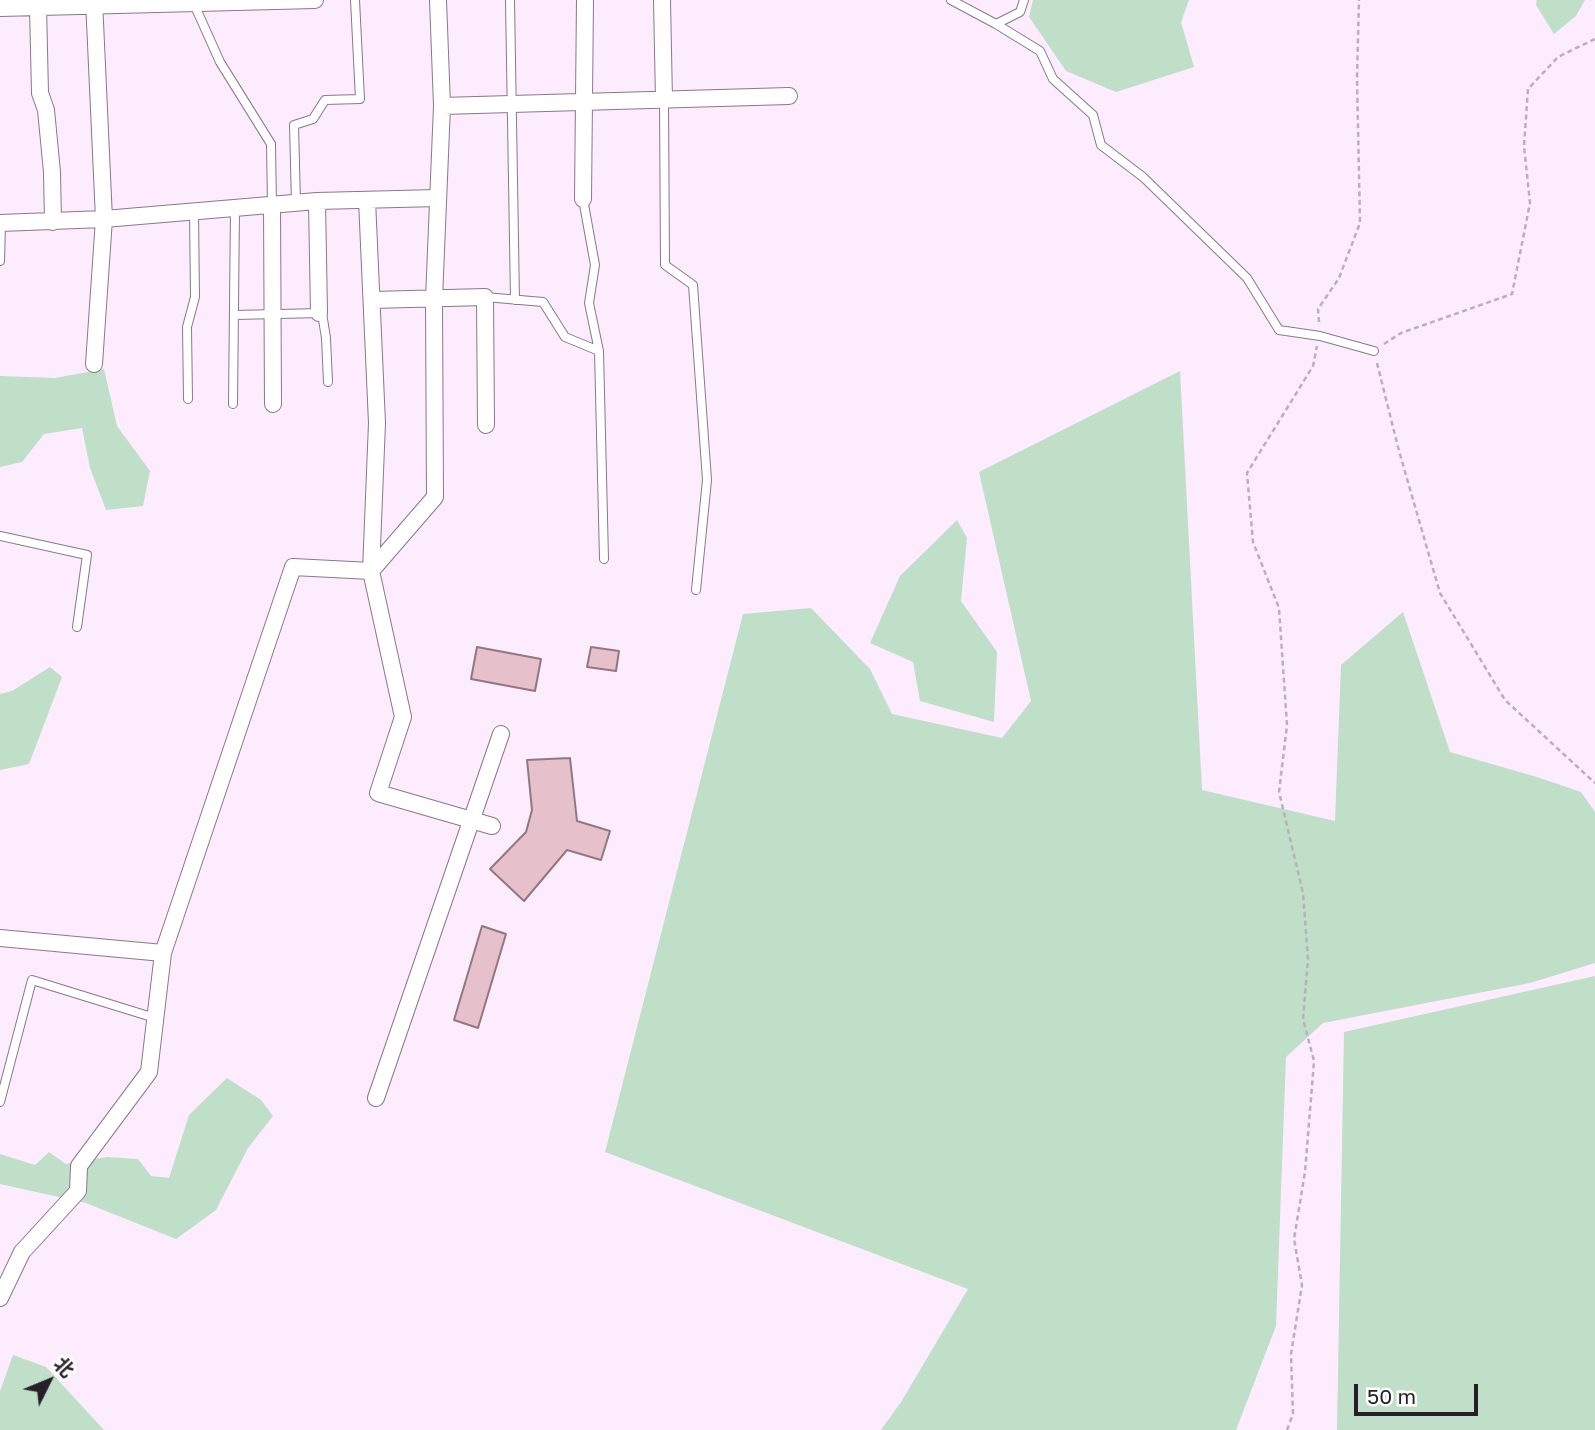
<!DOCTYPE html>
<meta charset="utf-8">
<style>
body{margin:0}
#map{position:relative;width:1595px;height:1430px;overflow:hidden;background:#fdecfe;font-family:"Golos Text","Noto Sans SC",sans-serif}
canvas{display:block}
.north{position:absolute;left:14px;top:1346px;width:70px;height:70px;-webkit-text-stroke:5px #fff;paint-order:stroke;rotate:47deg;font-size:19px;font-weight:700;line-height:28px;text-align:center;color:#271f27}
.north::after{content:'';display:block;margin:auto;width:24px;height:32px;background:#271f27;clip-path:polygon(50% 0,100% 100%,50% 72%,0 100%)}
.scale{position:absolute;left:1354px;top:1384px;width:124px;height:32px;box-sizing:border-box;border:4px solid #271f27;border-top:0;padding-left:9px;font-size:21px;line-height:24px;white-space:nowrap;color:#271f27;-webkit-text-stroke:5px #fff;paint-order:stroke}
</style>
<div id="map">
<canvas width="1595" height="1430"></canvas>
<div class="north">北</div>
<div class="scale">50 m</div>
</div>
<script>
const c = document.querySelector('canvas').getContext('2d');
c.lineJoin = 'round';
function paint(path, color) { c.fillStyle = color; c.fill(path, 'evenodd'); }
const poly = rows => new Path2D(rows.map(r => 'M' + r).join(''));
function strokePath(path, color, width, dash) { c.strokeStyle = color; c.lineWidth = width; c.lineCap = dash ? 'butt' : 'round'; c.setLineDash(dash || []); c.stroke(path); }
const green = poly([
 [1033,0,1189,0,1181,22,1194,67,1116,92,1066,71,1029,17],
 [1537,0,1585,0,1576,16,1554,34,1536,5],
 [104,369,117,426,150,471,143,506,106,510,90,468,82,428,44,434,22,462,0,467,0,376,55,378],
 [1180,371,1202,790,1335,821,1341,665,1403,612,1450,752,1537,777,1581,792,1595,812,1595,963,1530,983,1323,1023,1286,1057,1276,1326,1236,1430,881,1430,901,1402,968,1289,605,1152,743,614,811,608,870,669,892,714,1002,738,1031,701,979,472],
 [957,520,967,538,961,601,997,652,994,722,920,701,913,662,870,643,900,576],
 [50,667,62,677,29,764,0,770,0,694,12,691],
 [1595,976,1595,1430,1337,1430,1344,1032],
 [227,1078,261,1100,273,1116,248,1148,216,1210,176,1239,86,1203,0,1184,0,1154,35,1165,49,1152,66,1164,107,1157,138,1159,151,1176,169,1178,189,1115],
 [13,1355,46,1367,104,1430,0,1430,0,1391]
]);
const building = poly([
 [477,647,541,659,535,691,471,679,477,647],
 [591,647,619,651,616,671,587,667,591,647],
 [570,758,577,821,610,831,601,860,567,850,524,901,490,869,526,832,532,810,527,760,570,758],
 [482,926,506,934,478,1028,454,1020,482,926]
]);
const path = poly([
 [1319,322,1318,309,1339,278,1360,223,1357,78,1359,0],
 [1384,344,1401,333,1512,294,1530,203,1524,146,1528,89,1558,57,1595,39],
 [1377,363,1399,451,1440,593,1505,700,1595,783],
 [1287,1430,1293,1414,1291,1354,1302,1285,1294,1239,1305,1172,1314,1061,1303,1019,1308,959,1303,893,1279,792,1287,725,1279,608,1253,542,1247,473,1313,366,1317,346]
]);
const lane = poly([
 [510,0,515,300],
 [951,0,996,24,1020,12,1024,0],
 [194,4,220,62,271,144,272,205],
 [996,24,1040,51,1053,79,1093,115,1101,145,1143,177,1247,278,1279,330,1320,336,1374,351],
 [664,100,665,265,693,285,707,480,696,590],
 [583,199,595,265,589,303,599,351],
 [296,203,294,125,313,119,325,100,360,99,355,0],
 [0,261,1,223],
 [485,297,543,302,565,337,599,351,604,559],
 [234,315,322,313,326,338,328,382],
 [188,399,187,327,195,297,194,212],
 [233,404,235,208],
 [0,536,87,555,77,627],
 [0,1102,32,980,155,1018]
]);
const street = poly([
 [94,0,104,219,94,364],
 [438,0,442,106,789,96],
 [662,0,664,100],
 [38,7,40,93,46,110,52,172,53,222],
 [0,8,315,0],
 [583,199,585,0],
 [367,200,377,423,371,571],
 [317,201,319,313],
 [272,205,273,404],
 [0,223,104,219,317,201,438,198],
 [372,300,485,297,486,425],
 [371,571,435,497,434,299,442,106],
 [0,938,163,953,293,567,371,571,403,717,378,793,492,826],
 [376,1098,501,734],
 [0,1298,22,1252,78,1191,79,1166,149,1072,163,953]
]);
paint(green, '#bfdfc8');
paint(building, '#e6c0cb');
strokePath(building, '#93777f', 2);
strokePath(lane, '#8a778b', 10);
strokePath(street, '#8a778b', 18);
strokePath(path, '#bdaebd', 2.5, [5, 3.5]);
strokePath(lane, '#fff', 8);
strokePath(street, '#fff', 16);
</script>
